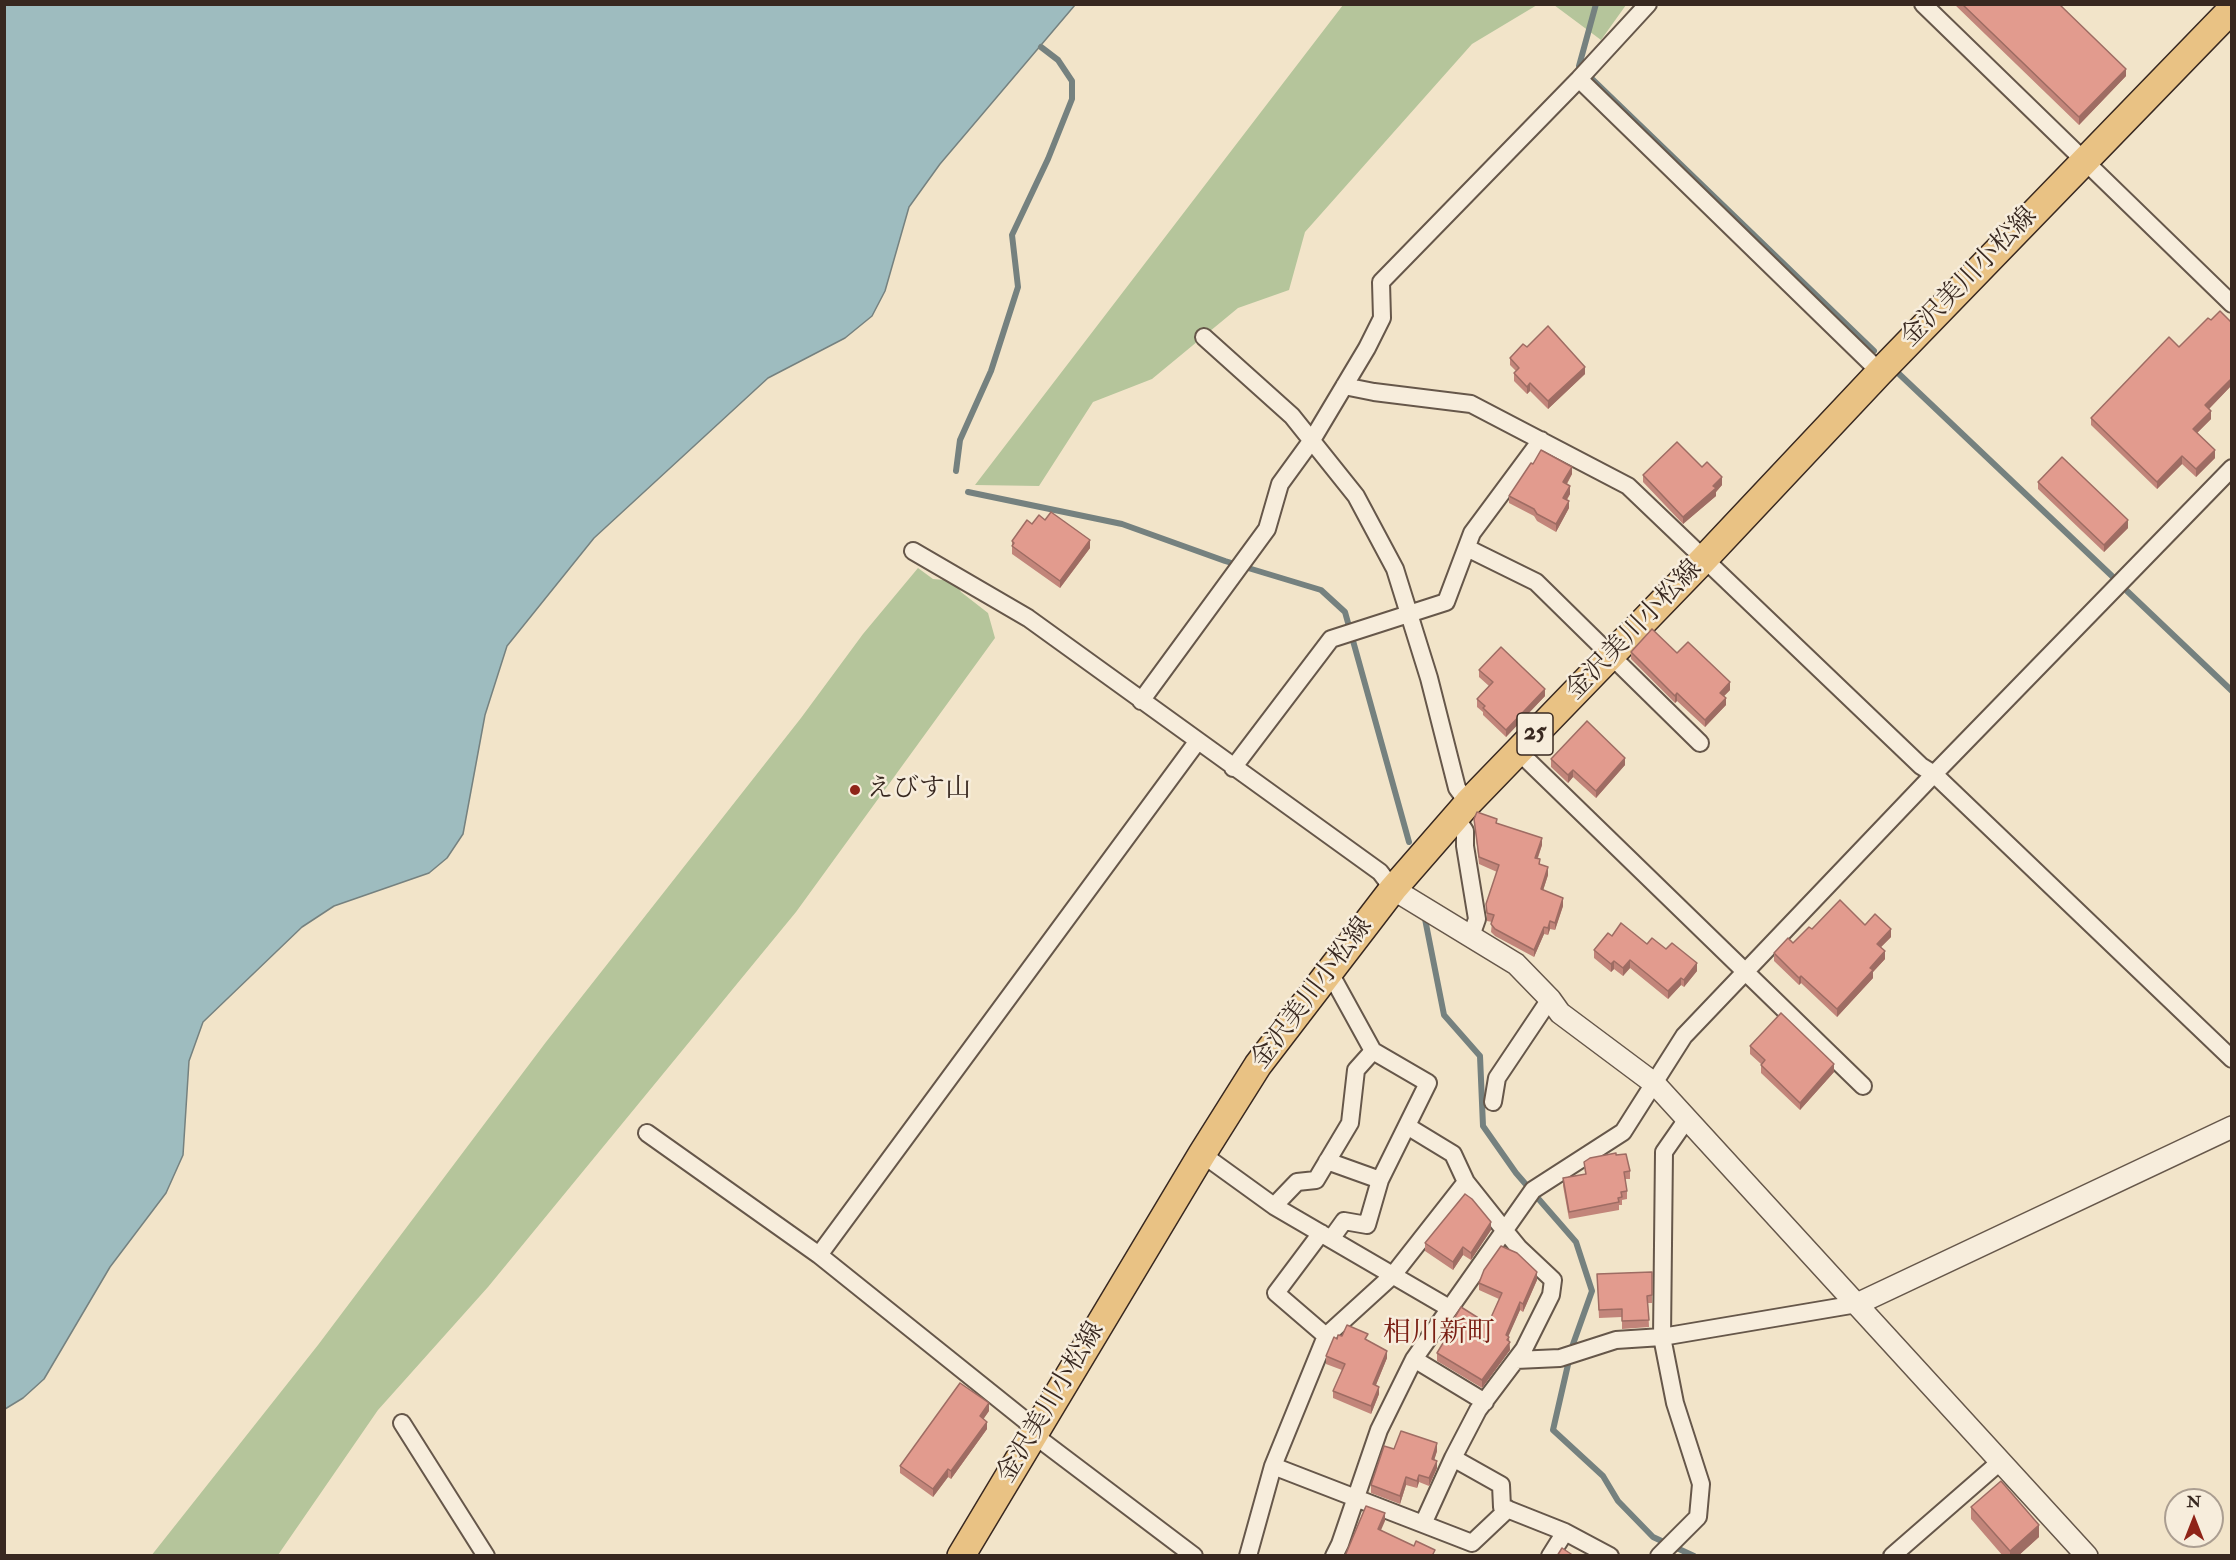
<!DOCTYPE html>
<meta charset="utf-8">
<style>
body{margin:0}
#map{position:relative;width:2236px;height:1560px;overflow:hidden;background:#f2e4c9;font-family:"IM FELL Double Pica",serif}
canvas{display:block}
.frame{position:absolute;inset:0;border:6px solid #382820;pointer-events:none}
.north{position:absolute;left:2164px;top:1488px;width:60px;height:60px;box-sizing:border-box;background:#f7eddc;border:2px solid #ab9e91;border-radius:50%;rotate:0deg;font-size:16px;font-weight:700;line-height:24px;text-align:center;color:#382820}
.north::after{content:'';display:block;margin:auto;width:21px;height:27px;background:#8f2418;clip-path:polygon(50% 0,100% 100%,50% 72%,0 100%)}
</style>
<div id="map">
<canvas width="2236" height="1560"></canvas>
<div class="frame"></div>
<div class="north">N</div>
</div>
<script>
const c = document.querySelector('canvas').getContext('2d');
c.lineJoin = 'round';
function paint(path, color) { c.fillStyle = color; c.fill(path, 'evenodd'); }
const poly = rows => new Path2D(rows.map(r => 'M' + r).join(''));
function strokePath(path, color, width, dash) { c.strokeStyle = color; c.lineWidth = width; c.lineCap = dash ? 'butt' : 'round'; c.setLineDash(dash || []); c.stroke(path); }
function drawText(font, color, halo, rows, align = 'center') {
  c.font = font + ' "IM FELL Double Pica","Noto Serif JP",serif'; c.lineWidth = 5; c.setLineDash([]); c.textBaseline = 'middle'; c.strokeStyle = halo; c.fillStyle = color; for (const [text, x, y, turn = 0] of rows) {
    c.save(); c.translate(x, y); c.rotate((+turn || 0) * Math.PI / 180); c.textAlign = isNaN(turn) ? turn : align; if (halo) c.strokeText(text, 0, 0); c.fillText(text, 0, 0); c.restore();
  }
}
const green = poly([
 [1343,5,1537,5,1472,44,1305,232,1289,290,1238,308,1152,379,1093,402,1039,486,975,485],
 [1554,5,1626,5,1601,40],
 [918,568,933,579,954,581,961,592,988,613,995,638,796,912,488,1287,378,1410,278,1555,151,1556,318,1345,546,1042,801,718,863,634]
]);
const water = poly([
 [4,5,1075,5,940,164,909,207,885,291,872,316,845,338,768,378,594,538,507,646,485,715,463,834,447,858,429,873,334,906,302,927,203,1022,189,1061,183,1155,166,1193,110,1267,44,1379,23,1398,5,1409,4,5]
]);
const stream = poly([
 [1579,66,1596,4],
 [1592,79,1874,351],
 [1897,372,2113,577],
 [956,471,960,440,991,371,1018,287,1012,235,1048,159,1072,99,1072,81,1058,60,1041,47],
 [968,492,1122,524,1225,561,1321,590,1345,612,1409,842],
 [2127,591,2232,691],
 [1425,919,1444,1015,1480,1056,1483,1126,1516,1173,1576,1242,1592,1291,1572,1347,1553,1430,1603,1476,1618,1501,1653,1537,1694,1556]
]);
const minor = poly([
 [1923,4,2232,304],
 [1579,79,1880,372],
 [1204,337,1292,416,1356,496,1395,569,1429,678,1457,788,1468,803],
 [1344,386,1374,392,1471,404,1628,486,1921,766,1934,774,2232,1059],
 [1467,548,1536,582,1700,743],
 [913,551,1028,618,1380,872,1393,889],
 [1141,701,1267,529,1280,484,1312,440,1367,348,1382,318,1381,282,1579,79,1648,4],
 [1518,751,1863,1086],
 [1233,768,1331,639,1446,602,1472,533,1541,440],
 [1456,817,1465,831,1465,846,1477,919,1471,936],
 [1329,971,1373,1051,1428,1083,1380,1180,1367,1225,1344,1221,1331,1239],
 [1493,1102,1497,1078,1550,999],
 [1407,1126,1453,1154,1466,1182,1505,1231,1519,1248,1553,1280,1551,1295,1524,1349,1478,1410,1453,1458,1423,1524],
 [647,1133,819,1255,1026,1421,1034,1435,1194,1556],
 [1202,1154,1274,1206,1449,1308],
 [1327,1161,1380,1180],
 [1274,1206,1297,1182,1316,1180,1350,1123,1356,1070,1373,1051],
 [1321,1233,1276,1293,1326,1336],
 [819,1255,1197,742],
 [1414,1359,1485,1402],
 [1516,1360,1560,1358,1616,1340,1662,1337,1857,1304],
 [402,1423,486,1556],
 [1453,1458,1501,1485,1502,1507,1565,1532,1610,1556],
 [1273,1466,1472,1543,1508,1509],
 [1248,1556,1273,1466,1326,1336,1393,1275,1466,1182],
 [1334,1556,1340,1544,1379,1430,1414,1359,1533,1190,1623,1132,1684,1036,1934,774,2232,468],
 [1550,1556,1565,1532],
 [1659,1556,1698,1517,1701,1484,1675,1403,1662,1337,1664,1152,1687,1119],
 [1892,1556,2001,1461]
]);
const tertiary = poly([
 [1393,889,1516,964,1550,999,1560,1013,1655,1084,2087,1556],
 [1857,1304,2232,1127]
]);
const primary = poly([
 [961,1556,1202,1154,1258,1065,1393,889,1468,803,1705,558,1880,372,2232,9]
]);
const wall = poly([
 [1954,4,2059,4,2126,76,2079,125],
 [2211,320,2232,323,2232,388,2230,387,2209,409,2211,419,2197,433,2215,458,2196,477,2182,464,2157,489,2091,425,2091,418],
 [1527,347,1585,374,1548,409,1530,391,1527,394,1514,381,1514,373,1516,371,1510,365,1510,358],
 [1533,464,1572,474,1567,484,1570,494,1567,500,1569,508,1556,532,1537,521,1534,516,1509,503,1509,496],
 [1702,467,1722,485,1716,492,1716,496,1683,524,1643,482,1643,475],
 [2038,482,2128,528,2104,552,2038,489],
 [1045,520,1090,548,1060,588,1012,554,1012,541,1032,524],
 [1631,652,1677,653,1730,690,1724,696,1726,705,1705,727,1677,701,1675,703,1631,659],
 [1479,670,1545,696,1506,737,1483,715,1483,712,1477,707,1477,699,1489,686,1479,677],
 [1551,759,1625,765,1596,798,1573,777,1568,783,1551,767],
 [1474,819,1497,823,1542,845,1538,858,1540,864,1548,875,1543,890,1563,906,1555,930,1550,929,1548,935,1544,934,1534,957,1495,936,1491,932,1492,922,1487,921,1486,904,1497,872,1479,864],
 [1865,925,1891,937,1881,947,1885,959,1873,972,1873,978,1837,1017,1801,983,1799,985,1774,961,1774,953,1793,943,1812,929],
 [1647,944,1666,949,1697,971,1684,987,1681,985,1668,999,1630,968,1623,976,1614,969,1611,972,1594,958,1594,950],
 [1750,1046,1834,1072,1800,1110,1761,1073,1761,1064,1750,1054],
 [1616,1155,1630,1171,1630,1179,1625,1179,1627,1191,1627,1199,1622,1200,1622,1205,1619,1205,1619,1210,1569,1219,1563,1186,1563,1178,1585,1174,1584,1162],
 [1491,1230,1471,1260,1463,1255,1453,1270,1425,1251,1425,1243],
 [1652,1272,1652,1303,1648,1303,1649,1327,1622,1329,1622,1317,1599,1318,1597,1274],
 [1537,1280,1523,1312,1520,1310,1508,1336,1510,1350,1482,1388,1437,1361,1437,1353,1443,1344,1443,1337,1488,1324,1499,1299,1479,1290,1479,1283],
 [1342,1336,1368,1341,1387,1358,1376,1385,1379,1394,1371,1414,1333,1398,1333,1391,1342,1370,1326,1364,1326,1356,1337,1339],
 [989,1411,983,1419,987,1429,951,1479,948,1477,933,1497,900,1473,900,1466],
 [1394,1449,1437,1451,1434,1460,1437,1468,1429,1486,1419,1482,1417,1488,1406,1485,1400,1504,1371,1493,1371,1485],
 [1971,1507,2039,1537,2018,1556,2003,1556,1971,1519]
]);
const shadedWall = poly([
 [2126,69,2126,76,2079,125,2079,117],
 [1585,367,1585,374,1548,409,1548,401],
 [2230,380,2230,387,2205,413,2205,405],
 [1530,383,1530,391,1527,394,1527,387],
 [2211,411,2211,419,2193,437,2193,429],
 [2215,450,2215,458,2196,477,2196,469],
 [2182,456,2182,464,2157,489,2157,482],
 [1572,467,1572,474,1563,490,1563,482],
 [1722,477,1722,485,1716,492,1716,496,1683,524,1683,517],
 [1570,486,1570,494,1563,505,1563,498],
 [1569,501,1569,508,1556,532,1556,524],
 [2128,520,2128,528,2104,552,2104,545],
 [1090,540,1090,548,1060,588,1060,581],
 [1730,682,1730,690,1720,700,1720,693],
 [1545,689,1545,696,1506,737,1506,730],
 [1677,693,1677,701,1675,703,1675,696],
 [1726,698,1726,705,1705,727,1705,720],
 [1625,758,1625,765,1596,798,1596,791],
 [1573,770,1573,777,1568,783,1568,775],
 [1542,838,1542,845,1535,865,1535,858],
 [1548,867,1548,875,1541,897,1541,889],
 [1563,898,1563,906,1555,930,1555,923],
 [1550,921,1550,929,1548,935,1548,928],
 [1544,927,1544,934,1534,957,1534,950],
 [1891,929,1891,937,1877,951,1877,944],
 [1885,951,1885,959,1873,972,1873,978,1837,1017,1837,1009,1870,968],
 [1630,960,1630,968,1623,976,1623,968],
 [1614,961,1614,969,1611,972,1611,964],
 [1697,963,1697,971,1684,987,1684,980],
 [1801,976,1801,983,1799,985,1799,978],
 [1681,978,1681,985,1668,999,1668,991],
 [1834,1064,1834,1072,1800,1110,1800,1103],
 [1491,1222,1491,1230,1471,1260,1471,1253],
 [1463,1247,1463,1255,1453,1270,1453,1262],
 [1537,1272,1537,1280,1523,1312,1523,1304],
 [1520,1302,1520,1310,1506,1342,1506,1335],
 [1509,1337,1510,1350,1482,1388,1482,1380],
 [1387,1351,1387,1358,1373,1392,1373,1384],
 [1379,1387,1379,1394,1371,1414,1371,1406],
 [989,1403,989,1411,980,1424,980,1416],
 [987,1422,987,1429,951,1479,951,1471],
 [1437,1443,1437,1451,1432,1467,1432,1459],
 [1437,1461,1437,1468,1429,1486,1429,1478],
 [948,1469,948,1477,933,1497,933,1489],
 [1419,1475,1419,1482,1417,1488,1417,1481],
 [1406,1477,1406,1485,1400,1504,1400,1496],
 [1385,1513,1385,1521,1378,1537,1378,1529],
 [2039,1525,2039,1537,2018,1556,2010,1556,2010,1551]
]);
const building = poly([
 [1962,4,2059,4,2126,69,2079,117,1962,4],
 [2220,311,2232,323,2232,381,2230,380,2205,405,2211,411,2193,429,2215,450,2196,469,2182,456,2157,482,2091,418,2169,337,2179,347,2208,318,2211,320,2220,311],
 [1548,326,1585,367,1548,401,1530,383,1527,387,1514,373,1519,368,1510,358,1523,344,1527,347,1548,326],
 [1677,442,1702,467,1707,462,1722,477,1713,486,1716,488,1683,517,1643,475,1677,442],
 [1541,450,1572,467,1563,482,1570,486,1563,498,1569,501,1556,524,1537,514,1534,509,1509,496,1531,463,1533,464,1541,450],
 [2062,457,2128,520,2104,545,2038,482,2062,457],
 [1051,512,1090,540,1060,581,1012,546,1014,543,1012,541,1027,520,1032,524,1039,515,1045,520,1051,512],
 [1652,629,1677,653,1688,642,1730,682,1720,693,1726,698,1705,720,1677,693,1675,696,1631,652,1652,629],
 [1501,647,1545,689,1506,730,1483,708,1485,706,1477,699,1493,682,1479,670,1501,647],
 [1587,721,1625,758,1596,791,1573,770,1568,775,1551,759,1587,721],
 [1477,812,1497,819,1496,823,1542,838,1535,858,1540,859,1539,864,1548,867,1541,889,1563,898,1555,923,1550,921,1548,928,1544,927,1534,950,1495,929,1491,924,1494,915,1487,913,1486,904,1499,865,1479,857,1474,819,1477,812],
 [1840,900,1865,925,1875,914,1891,929,1877,944,1885,951,1870,968,1873,970,1837,1009,1801,976,1799,978,1774,953,1788,938,1793,943,1809,927,1812,929,1840,900],
 [1621,923,1647,944,1652,938,1666,949,1672,943,1697,963,1684,980,1681,978,1668,991,1630,960,1623,968,1614,961,1611,964,1594,950,1608,933,1612,936,1621,923],
 [1781,1013,1834,1064,1800,1103,1761,1065,1765,1060,1750,1046,1781,1013],
 [1616,1153,1616,1155,1626,1154,1630,1171,1624,1172,1627,1191,1621,1192,1622,1197,1618,1198,1619,1202,1569,1212,1563,1178,1586,1174,1584,1162,1590,1158,1616,1153],
 [1465,1194,1472,1199,1491,1222,1471,1253,1463,1247,1453,1262,1425,1243,1465,1194],
 [1501,1246,1517,1253,1537,1272,1523,1304,1520,1302,1506,1335,1509,1337,1507,1340,1510,1342,1482,1380,1437,1353,1446,1338,1443,1337,1461,1307,1488,1324,1502,1293,1479,1283,1484,1270,1501,1246],
 [1652,1272,1652,1295,1647,1296,1649,1320,1622,1321,1622,1309,1599,1310,1597,1274,1652,1272],
 [1347,1325,1368,1334,1365,1339,1387,1351,1373,1384,1379,1387,1371,1406,1333,1391,1345,1364,1326,1356,1334,1337,1337,1339,1338,1335,1342,1336,1347,1325],
 [960,1383,989,1403,980,1416,987,1422,951,1471,948,1469,933,1489,900,1466,960,1383],
 [1401,1431,1437,1443,1432,1459,1437,1461,1429,1478,1419,1475,1417,1481,1406,1477,1400,1496,1371,1485,1384,1446,1394,1449,1401,1431],
 [2001,1481,2039,1525,2010,1551,1971,1507,2001,1481],
 [1366,1506,1385,1513,1378,1529,1414,1546,1416,1541,1435,1550,1432,1556,1345,1556,1366,1506],
 [1562,1548,1574,1556,1557,1556,1562,1548]
]);
const markers = [
 [855,790,6,"#8f2418"]
];
const shields = [
 [1535,734,36]
];
const shieldNames = [
 ["25",1535,734]
];
const streetNames = [
 ["金沢美川小松線",1970,278,-46],
 ["金沢美川小松線",1635,631,-46],
 ["金沢美川小松線",1313,994,-53],
 ["金沢美川小松線",1052,1403,-59]
];
const poiNames = [
 ["えびす山",867,790]
];
const quarterNames = [
 ["相川新町",1439,1335]
];
paint(green, '#b5c59b');
paint(water, '#9ebcbf');
strokePath(water, '#75817f', 1.5);
strokePath(stream, '#75817f', 6);
strokePath(minor, '#66574a', 20);
strokePath(tertiary, '#66574a', 24);
strokePath(primary, '#382820', 30);
strokePath(minor, '#f7eddc', 16);
strokePath(tertiary, '#f7eddc', 21);
strokePath(primary, '#e9c284', 27);
paint(wall, '#c2857a');
paint(shadedWall, '#9e6c63');
paint(building, '#e29b8e');
strokePath(building, '#9e6c63', 1.5);
for (const [x, y, r, color] of markers) { const dot = new Path2D(); dot.arc(x, y, r, 0, 2 * Math.PI); c.fillStyle = color; c.fill(dot); strokePath(dot, '#f7eddc', 2); }
for (const [x, y, w] of shields) { const box = new Path2D(); box.roundRect(x - w / 2, y - 21, w, 42, 4.5); c.fillStyle = '#f7eddc'; c.fill(box); strokePath(box, '#382820', 1.5); }
drawText('bold 24px', '#382820', null, shieldNames);
drawText('26px', '#382820', '#f7eddc', streetNames);
drawText('26px', '#382820', '#f7eddc', poiNames, 'left');
drawText('28px', '#7a1f14', '#f7eddc', quarterNames);
</script>
